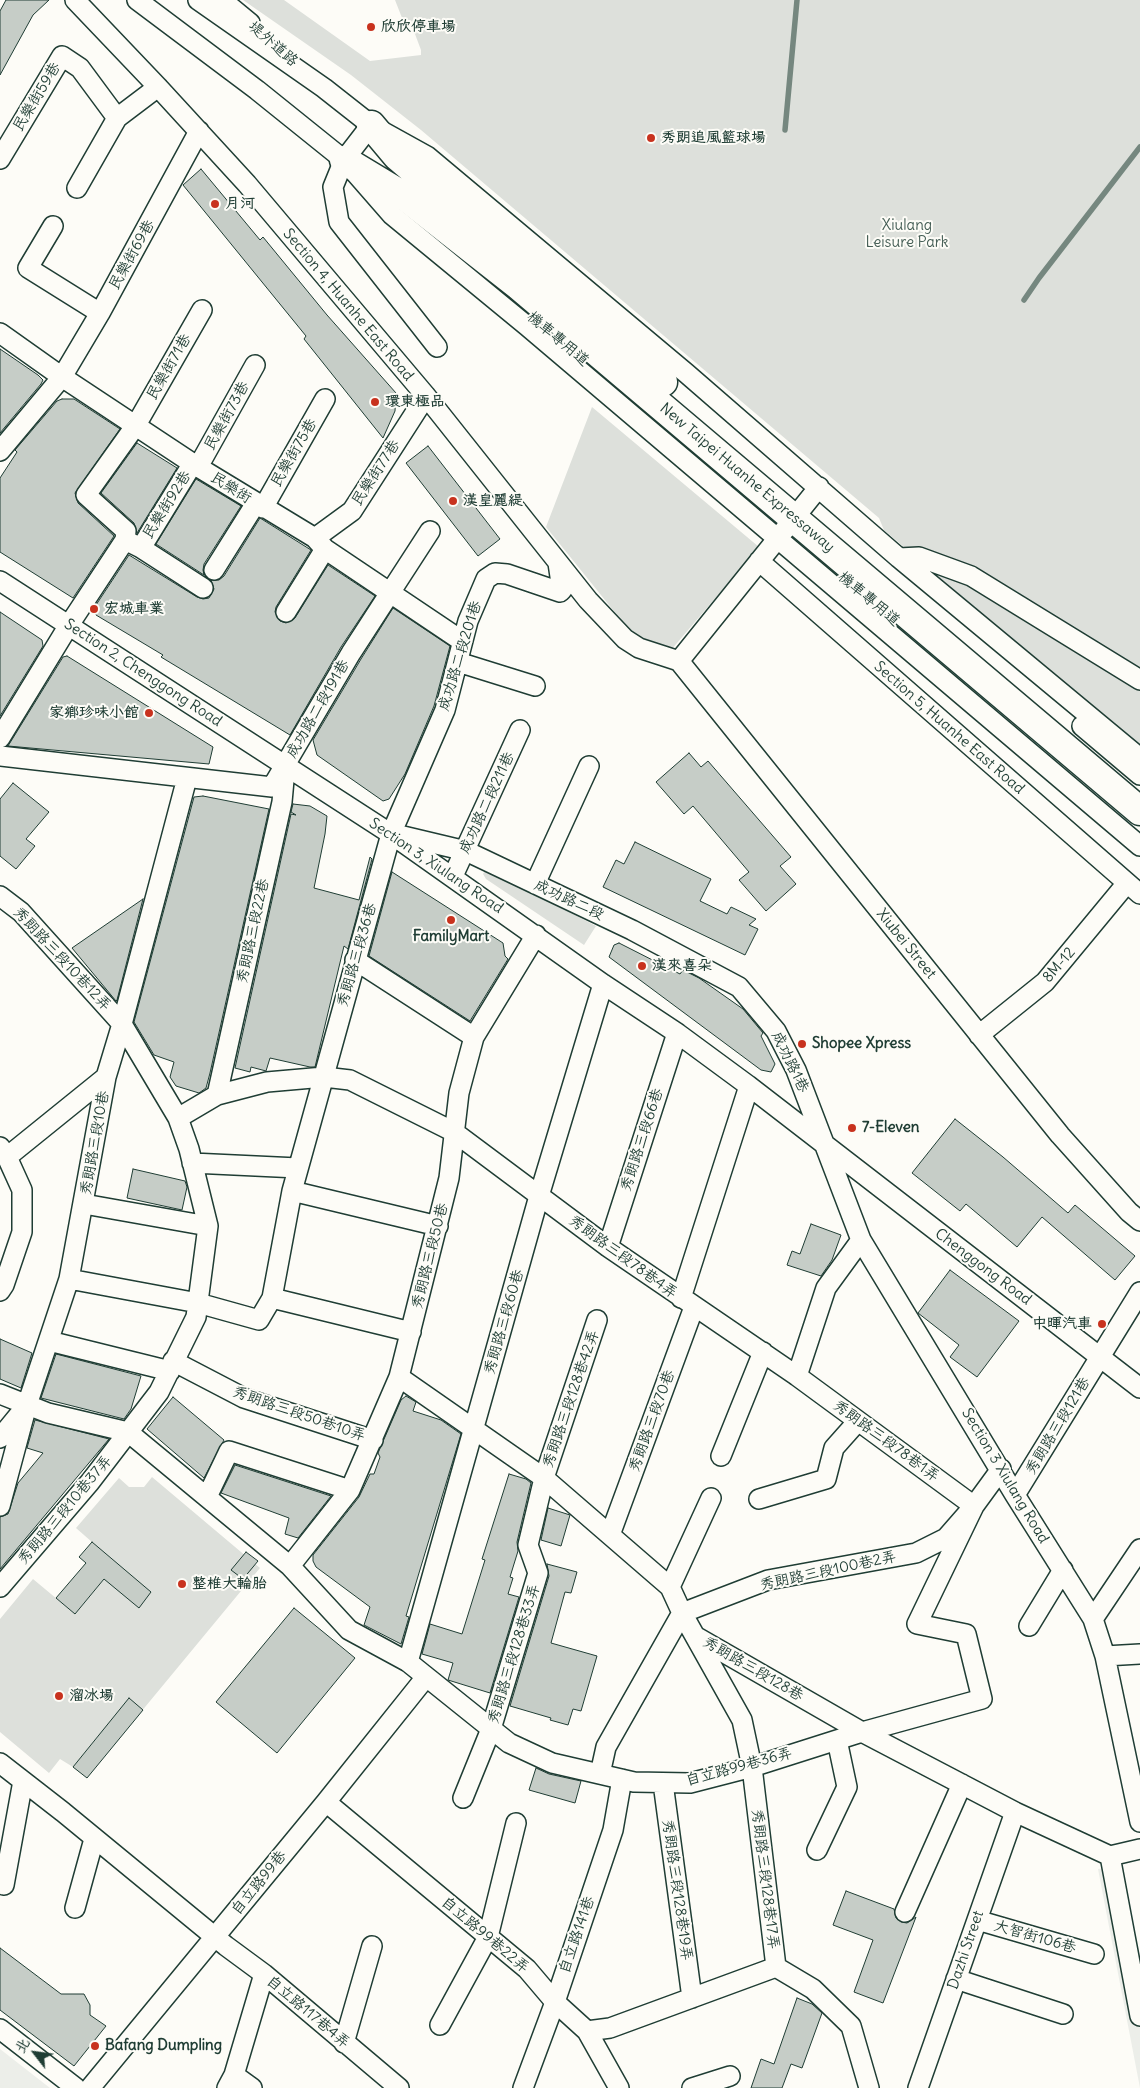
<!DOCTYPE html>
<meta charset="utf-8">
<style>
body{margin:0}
#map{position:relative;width:1140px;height:2088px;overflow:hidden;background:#fdfcf7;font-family:Delius,"LXGW WenKai TC",sans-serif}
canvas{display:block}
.north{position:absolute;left:10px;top:2028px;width:50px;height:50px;-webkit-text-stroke:4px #fdfcf7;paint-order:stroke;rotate:300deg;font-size:14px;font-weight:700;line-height:20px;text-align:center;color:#1f3d34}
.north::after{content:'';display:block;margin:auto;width:18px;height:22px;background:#1f3d34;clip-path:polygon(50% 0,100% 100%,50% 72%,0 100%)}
</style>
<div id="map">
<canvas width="1140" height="2088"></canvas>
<div class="north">北</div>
</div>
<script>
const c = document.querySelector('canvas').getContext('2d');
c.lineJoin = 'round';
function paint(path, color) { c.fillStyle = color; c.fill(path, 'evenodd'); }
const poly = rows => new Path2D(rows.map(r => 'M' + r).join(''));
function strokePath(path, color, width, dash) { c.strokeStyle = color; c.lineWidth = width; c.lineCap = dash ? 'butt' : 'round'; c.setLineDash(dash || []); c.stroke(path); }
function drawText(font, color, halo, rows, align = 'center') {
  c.font = font + ' Delius,"LXGW WenKai TC",sans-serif'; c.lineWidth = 4; c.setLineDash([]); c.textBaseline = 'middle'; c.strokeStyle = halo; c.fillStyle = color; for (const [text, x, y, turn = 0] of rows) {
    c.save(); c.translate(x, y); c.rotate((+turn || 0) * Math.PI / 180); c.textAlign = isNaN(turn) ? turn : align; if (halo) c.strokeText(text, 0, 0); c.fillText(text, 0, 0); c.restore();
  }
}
const built = poly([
 [1121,1866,1140,1959,1140,2088,1098,1869],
 [0,2049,50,2088,0,2088]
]);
const green = poly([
 [243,0,284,0,370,61,421,55,421,50,415,34,410,26,404,23,395,0,1140,0,1140,748,884,530,879,518,421,130,351,75],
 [592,407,759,547,671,650,642,640,630,631,546,527],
 [486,869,596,926,584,945,486,879,483,874],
 [152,1477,260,1568,112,1747,98,1736,73,1767,60,1759,49,1773,0,1732,0,1619,33,1579,75,1614,117,1564,76,1528,119,1478,129,1487,144,1487]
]);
const stream = poly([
 [785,130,797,0],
 [1024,300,1039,278,1140,147]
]);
const building = poly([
 [6,0,49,0,33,15,0,75,0,11,6,0],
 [201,169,260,240,263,237,327,315,396,393,395,411,383,438,304,339,306,336,183,185,201,169],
 [0,349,38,375,43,380,41,384,0,433,0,349],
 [62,399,74,399,120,429,75,493,78,503,114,536,73,598,0,552,0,478,17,452,15,450,57,401,62,399],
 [137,443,177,468,137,533,134,523,101,493,137,443],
 [428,446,500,539,478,556,406,463,428,446],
 [196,479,241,506,204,564,203,570,204,575,156,544,196,479],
 [260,518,311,550,276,607,275,612,280,621,286,623,295,618,328,565,375,596,341,647,290,735,161,657,163,655,96,615,94,608,129,555,197,597,203,599,209,598,214,589,211,580,219,580,224,576,260,518],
 [393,608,450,646,434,706,405,774,389,799,383,801,317,755,313,740,361,659,393,608],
 [0,612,42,640,43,646,0,716,0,612],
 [67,656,213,747,209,764,8,746,63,657,67,656],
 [689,753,701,767,708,761,791,857,780,866,796,884,766,911,739,880,749,872,693,806,684,814,656,782,689,753],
 [13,783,49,812,26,839,35,846,16,869,0,856,0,799,13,783],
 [203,796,269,809,210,1073,206,1088,199,1093,176,1086,170,1077,174,1062,154,1055,134,1022,194,797,203,796],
 [293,804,310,806,327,816,325,834,314,888,359,900,370,857,372,859,348,949,344,946,315,1067,310,1067,270,1058,266,1071,251,1067,250,1072,235,1068,291,814,296,815,291,812,293,804],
 [635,842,711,879,700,901,727,914,731,907,756,919,749,925,758,929,745,955,603,887,616,860,624,864,635,842],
 [392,872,503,943,505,956,508,959,470,1021,369,956,392,872],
 [143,899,117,1000,116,1001,72,948,143,899],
 [619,943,680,974,683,970,699,978,743,1009,763,1033,761,1036,775,1064,771,1072,761,1070,609,957,614,945,619,943],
 [955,1119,1003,1157,1068,1213,1075,1205,1135,1256,1115,1280,1042,1217,1017,1247,966,1204,960,1211,912,1173,955,1119],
 [133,1169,185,1181,187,1187,182,1210,127,1198,133,1169],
 [811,1224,841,1235,832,1260,821,1276,787,1265,792,1251,800,1254,811,1224],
 [950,1270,1019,1321,977,1377,950,1357,959,1345,918,1313,950,1270],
 [0,1339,32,1353,21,1388,0,1379,0,1339],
 [56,1354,141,1376,131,1409,124,1419,41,1398,56,1354],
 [406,1396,416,1402,413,1411,441,1420,461,1434,406,1616,409,1617,401,1644,364,1625,370,1607,316,1567,313,1561,313,1555,359,1497,370,1474,374,1474,380,1457,378,1453,401,1400,406,1396],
 [173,1397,224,1440,204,1478,147,1429,173,1397],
 [35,1420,109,1439,0,1569,0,1517,8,1514,18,1483,43,1453,27,1448,35,1420],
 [235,1465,331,1496,298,1538,285,1534,289,1518,221,1493,235,1465],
 [509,1474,526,1479,531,1483,517,1542,518,1551,510,1577,513,1578,508,1594,519,1597,490,1693,448,1680,453,1663,422,1654,430,1624,462,1634,485,1560,482,1559,509,1474],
 [548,1508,570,1515,561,1546,541,1540,548,1508],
 [92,1542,151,1592,139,1608,104,1579,75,1614,56,1598,86,1563,79,1557,92,1542],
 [246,1552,258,1561,243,1579,231,1570,246,1552],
 [547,1564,577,1572,571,1593,565,1592,551,1643,597,1656,581,1711,573,1709,568,1725,550,1720,551,1718,510,1706,549,1576,547,1564],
 [294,1608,355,1658,277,1753,216,1702,294,1608],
 [129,1698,143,1710,87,1778,73,1767,129,1698],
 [536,1768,549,1774,581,1781,575,1803,529,1790,536,1768],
 [846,1891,894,1909,896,1918,901,1922,907,1923,916,1917,883,2003,854,1992,873,1940,833,1925,846,1891],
 [0,1948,61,1994,84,1994,90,2005,90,2015,106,2026,74,2066,0,2010,0,1948],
 [797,1998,812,2004,822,2013,802,2068,791,2064,782,2088,751,2088,761,2059,774,2064,797,1998]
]);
const minor = poly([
 [75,0,158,87,247,184,426,396,588,600,625,639,639,648,679,661],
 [137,0,257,90,344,160,392,215,527,326,1140,846],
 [198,0,324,88,371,125,427,156,686,373,899,558,1140,758],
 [222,0,250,23],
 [371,125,344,160,333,187,339,222,437,347],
 [0,159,62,56,80,68,117,118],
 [77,188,117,118,158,87],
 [53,226,28,268,100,313],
 [0,333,62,377,198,467,315,538,325,549,462,641],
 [0,451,62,377,100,313,199,131],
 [198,467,255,365],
 [263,508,325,399],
 [315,538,352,511,426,396],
 [125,540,126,531,86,495,136,425,202,310],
 [141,548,193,463],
 [899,558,919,557,971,576,1140,680],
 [759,561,1140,894],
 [214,570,256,503],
 [0,581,391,834,603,984,677,1033,749,1086,1140,1388],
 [286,612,325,549],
 [679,661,1060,1135,1129,1212,1140,1221],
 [679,661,819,487],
 [458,662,535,686],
 [1082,726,1140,775],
 [0,738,69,625,125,540,141,548,203,588],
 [0,756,272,787,351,653,430,531],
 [403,836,466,851,632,930,739,987,776,1031,796,1070,861,1240,1015,1495,1093,1619,1105,1656,1140,1822],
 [453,876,520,730],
 [535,884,589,766],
 [0,896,21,912,122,1024,178,1118,189,1149,208,1226,196,1317,159,1392,90,1482,0,1587],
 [355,960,474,1037],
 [979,1035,1045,982,1127,883],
 [217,1095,282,802,285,769],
 [0,1147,7,1157,22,1190,22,1232,4,1285,0,1291],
 [7,1157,106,1077],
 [192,1163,298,1168],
 [292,1191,438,1226],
 [84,1204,208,1226],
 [608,1247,677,1033],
 [69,1279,198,1303,259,1320,272,1298,292,1191,391,834,445,710,468,621,486,579,495,573,507,574,560,592,562,590,558,563],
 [272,1298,411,1332],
 [681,1298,749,1086],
 [49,1341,170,1371],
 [173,1361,244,1398,373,1440],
 [797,1376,826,1288,861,1240],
 [399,1377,544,1478,670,1587,682,1613,742,1720,752,1767,776,1967],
 [0,1394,48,1413,128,1432,290,1566,349,1630,408,1662,509,1743,552,1763,634,1782,690,1783,752,1767,862,1732,982,1699,966,1634,917,1624,974,1506,797,1376,608,1247,454,1132,350,1080,324,1077,267,1082,217,1095,178,1118],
 [0,1438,23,1410],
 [721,1456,763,1352],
 [1015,1495,1140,1292],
 [207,1497,229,1451,350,1490],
 [759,1499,826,1479,834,1448,858,1421],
 [0,1506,27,1405,69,1279,106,1077,122,1024,187,778],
 [610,1535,694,1307],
 [290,1566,350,1490,399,1377,449,1178,459,1093,474,1037,536,935],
 [670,1587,711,1498],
 [1093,1619,1140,1549],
 [1029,1626,1063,1570],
 [695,1636,862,1732,1015,1812,1110,1856,1140,1849],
 [1105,1656,1140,1654],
 [408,1662,539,1196,603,984],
 [0,1763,63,1812,226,1946,264,1974,399,2088],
 [600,1774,606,1747,682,1613,768,1580,916,1553,946,1538,974,1506,1001,1469],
 [663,1783,692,1998],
 [463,1798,491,1729,538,1573,528,1545,544,1478,597,1320],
 [326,1802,527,1969,555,2002,587,2031,619,2088],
 [817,1850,847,1787,837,1740],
 [1110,1856,1140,2016],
 [4,1885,23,1781],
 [75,1908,94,1839],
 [905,1912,962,1784],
 [977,1920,1094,1954],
 [776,1967,813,1989,851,2026,869,2088],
 [956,1979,1063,2014],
 [440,2025,488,1937,516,1823],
 [0,2029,76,2088],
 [587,2031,610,2028,776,1967],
 [344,2043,372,1946],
 [234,2075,252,2088],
 [90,2088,326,1802,426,1677],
 [227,2088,234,2075,264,1974],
 [523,2088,555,2002,613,1830,622,1779],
 [692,2088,730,2076],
 [918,2088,1015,1812]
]);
const highway = poly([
 [371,125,397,156,663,382],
 [344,160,407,198,519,286,1140,811]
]);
const markers = [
 [371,27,5,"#c8321e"],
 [651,138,5,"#c8321e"],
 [215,204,5,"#c8321e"],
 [375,402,5,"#c8321e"],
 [453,501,5,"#c8321e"],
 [94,609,5,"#c8321e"],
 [149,713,5,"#c8321e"],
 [451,920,5,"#c8321e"],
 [642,966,5,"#c8321e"],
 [802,1044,5,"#c8321e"],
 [852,1128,5,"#c8321e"],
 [1102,1324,5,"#c8321e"],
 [182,1584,5,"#c8321e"],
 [59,1696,5,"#c8321e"],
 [95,2046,5,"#c8321e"]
];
const poiNames = [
 ["欣欣停車場",381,27],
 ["秀朗追風籃球場",661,138],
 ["月河",225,204],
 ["環東極品",385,402],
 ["漢皇麗緹",463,501],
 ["宏城車業",104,609],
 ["家鄉珍味小館",139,713,"right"],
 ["FamilyMart",451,937,"center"],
 ["漢來喜朵",652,966],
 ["Shopee Xpress",812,1044],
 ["7-Eleven",862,1128],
 ["中暉汽車",1092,1324,"right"],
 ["整椎大輪胎",192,1584],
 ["溜冰場",69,1696],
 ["Bafang Dumpling",105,2046]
];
const streetNames = [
 ["堤外道路",273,44,41],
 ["民樂街59巷",37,97,-59],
 ["民樂街69巷",132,255,-61],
 ["Section 4, Huanhe East Road",348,305,50],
 ["機車專用道",558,339,40],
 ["民樂街71巷",169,367,-60],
 ["民樂街73巷",227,416,-61],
 ["民樂街75巷",294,453,-60],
 ["民樂街77巷",376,473,-57],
 ["New Taipei Huanhe Expressaway",747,478,40],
 ["民樂街",231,488,32],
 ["民樂街92巷",167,505,-58],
 ["機車專用道",869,599,40],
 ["成功路二段201巷",460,656,-73],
 ["Section 2, Chenggong Road",143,673,33],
 ["成功路二段191巷",318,709,-60],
 ["Section 5, Huanhe East Road",949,728,41],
 ["成功路二段211巷",487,803,-65],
 ["Section 3, Xiulang Road",436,866,34],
 ["成功路二段",569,900,25],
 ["秀朗路三段22巷",253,931,-78],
 ["Xiubei Street",906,944,51],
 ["秀朗路三段36巷",357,955,-74],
 ["秀朗路三段10巷12弄",62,959,47],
 ["8M-12",1059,965,-49],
 ["成功路1巷",790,1062,64],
 ["秀朗路三段66巷",642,1140,-72],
 ["秀朗路三段10巷",95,1143,-80],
 ["秀朗路三段50巷",430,1256,-76],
 ["秀朗路三段78巷4弄",623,1257,36],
 ["Chenggong Road",983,1267,37],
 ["秀朗路三段60巷",504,1322,-74],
 ["秀朗路三段128巷42弄",571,1399,-71],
 ["秀朗路三段50巷10弄",299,1414,19],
 ["秀朗路三段70巷",652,1421,-70],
 ["秀朗路三段121巷",1058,1426,-59],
 ["秀朗路三段78巷1弄",886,1441,36],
 ["Section 3 Xiulang Road",1005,1476,59],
 ["秀朗路三段10巷37弄",65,1510,-50],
 ["秀朗路三段100巷2弄",828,1571,-12],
 ["秀朗路三段128巷33弄",514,1654,-73],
 ["秀朗路三段128巷",753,1669,30],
 ["自立路99巷36弄",739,1767,-15],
 ["秀朗路三段128巷17弄",765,1879,83],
 ["自立路99巷",259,1883,-51],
 ["秀朗路三段128巷19弄",677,1890,82],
 ["自立路99巷22弄",485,1935,40],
 ["自立路141巷",577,1935,-71],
 ["大智街106巷",1035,1937,16],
 ["Dazhi Street",966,1950,-71],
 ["自立路117巷4弄",308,2012,40]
];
const parkNames = [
 ["Xiulang",907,226],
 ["Leisure Park",907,243]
];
paint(built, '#eceee9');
paint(green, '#dde0db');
strokePath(stream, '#75877f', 5.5);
paint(building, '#c6cdc7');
strokePath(building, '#1f3d34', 1);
strokePath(minor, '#1f3d34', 22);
strokePath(highway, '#1f3d34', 31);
strokePath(minor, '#fdfcf7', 19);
strokePath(highway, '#fdfcf7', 28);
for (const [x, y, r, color] of markers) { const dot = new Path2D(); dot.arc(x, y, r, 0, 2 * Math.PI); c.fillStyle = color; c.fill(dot); strokePath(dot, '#fdfcf7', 2); }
drawText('bold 15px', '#1f3d34', '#fdfcf7', poiNames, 'left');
drawText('15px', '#1f3d34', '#fdfcf7', streetNames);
drawText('15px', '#455e55', '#fdfcf7', parkNames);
</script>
